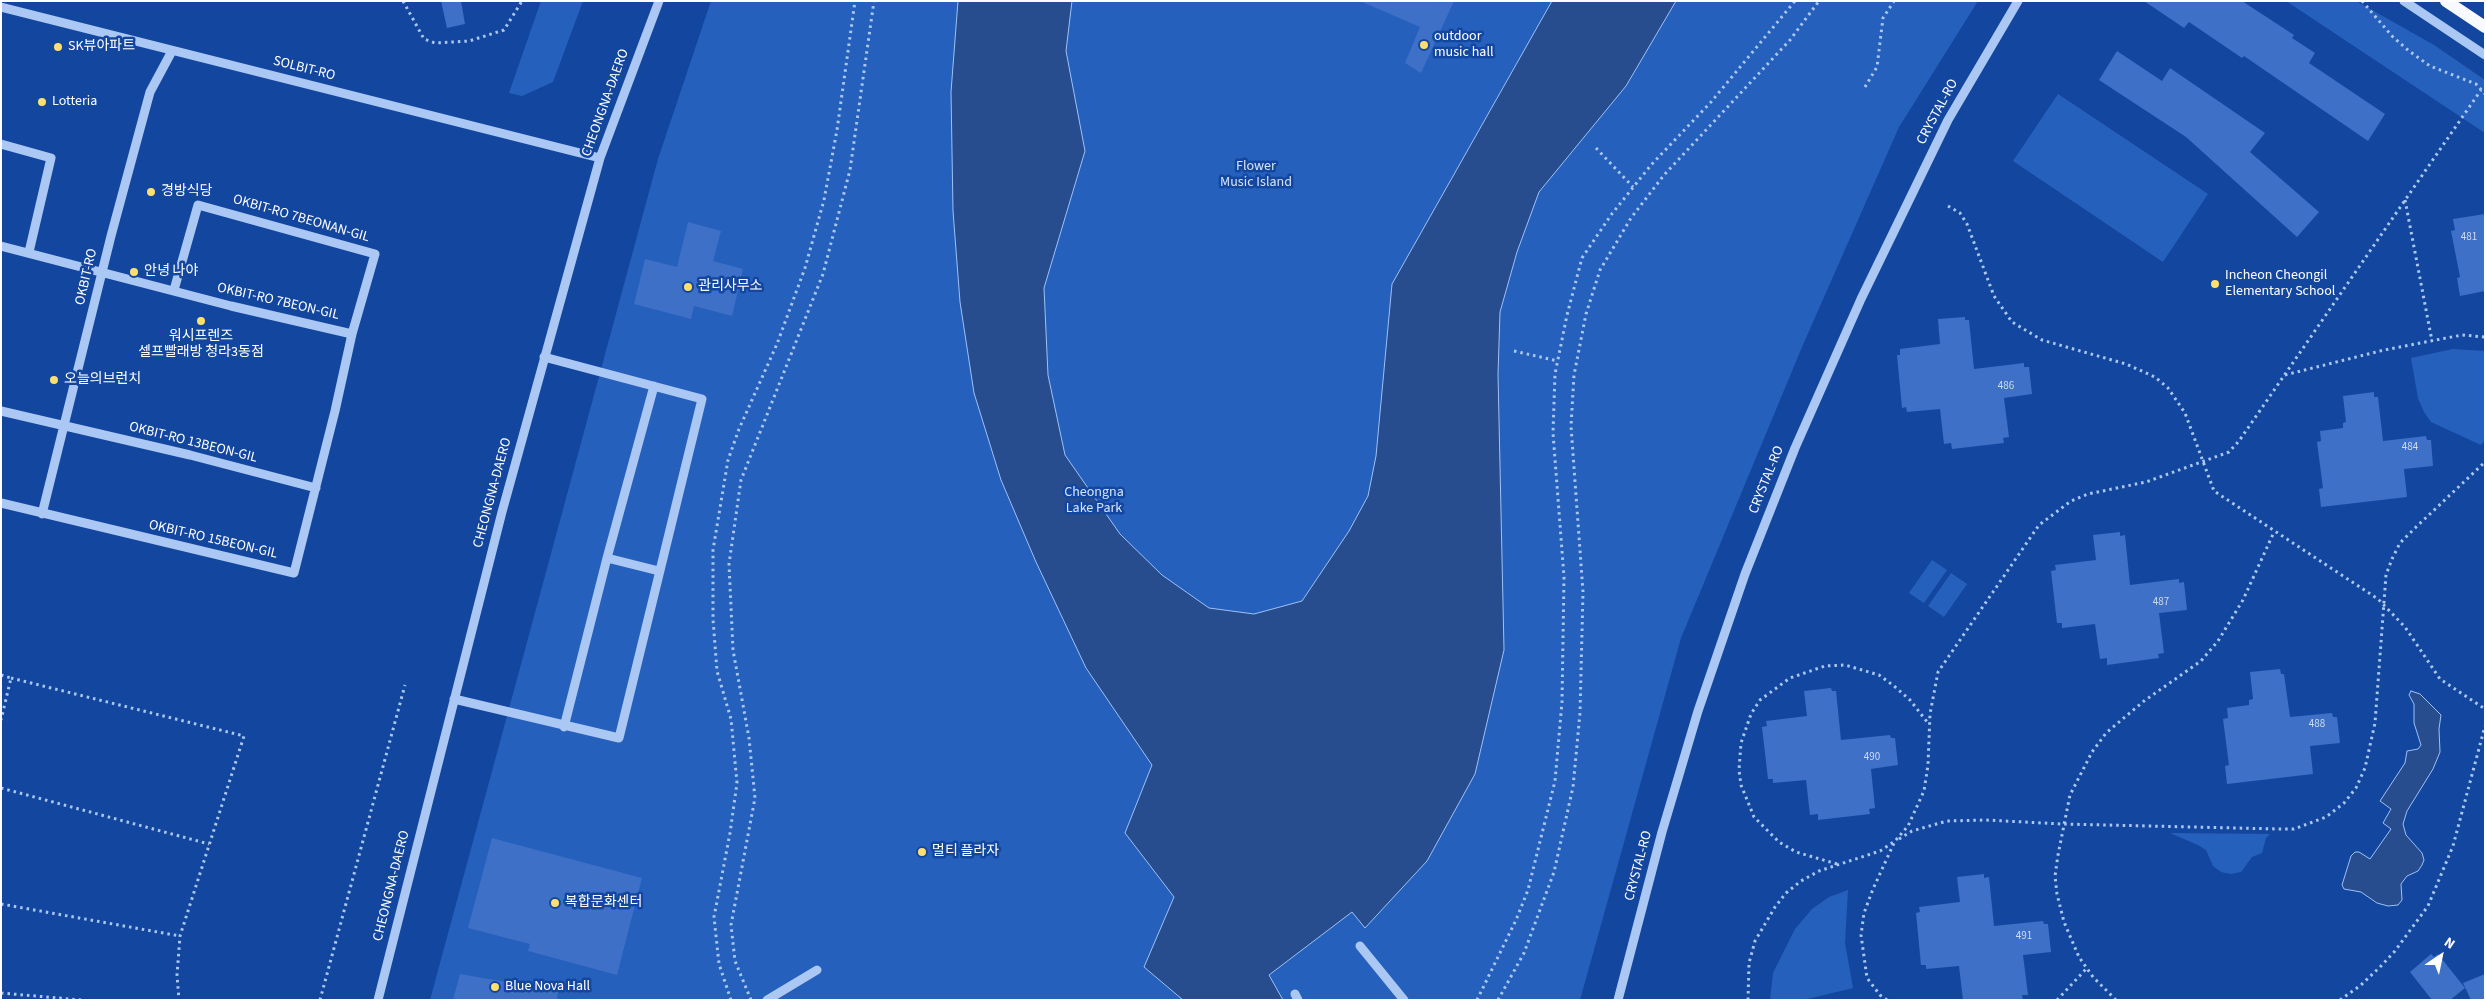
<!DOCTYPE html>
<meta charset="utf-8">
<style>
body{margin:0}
#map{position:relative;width:2486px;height:1001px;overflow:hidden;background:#13479f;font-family:"Source Sans 3",sans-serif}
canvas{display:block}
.frame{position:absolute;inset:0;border:2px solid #fff;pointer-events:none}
.north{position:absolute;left:2416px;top:931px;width:50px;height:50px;-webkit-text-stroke:4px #13479f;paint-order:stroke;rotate:34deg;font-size:14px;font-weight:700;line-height:20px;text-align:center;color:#fff}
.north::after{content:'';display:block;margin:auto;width:18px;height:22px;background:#fff;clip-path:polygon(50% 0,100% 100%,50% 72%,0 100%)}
</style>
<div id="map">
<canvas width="2486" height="1001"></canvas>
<div class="frame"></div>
<div class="north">N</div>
</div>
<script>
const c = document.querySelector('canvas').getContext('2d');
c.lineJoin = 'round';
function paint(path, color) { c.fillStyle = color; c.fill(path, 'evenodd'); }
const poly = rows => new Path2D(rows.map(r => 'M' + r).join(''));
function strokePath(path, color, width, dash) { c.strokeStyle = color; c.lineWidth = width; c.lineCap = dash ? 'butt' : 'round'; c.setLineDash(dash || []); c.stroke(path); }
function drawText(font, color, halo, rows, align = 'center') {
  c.font = font + ' "Source Sans 3","Noto Sans KR",sans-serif'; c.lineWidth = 5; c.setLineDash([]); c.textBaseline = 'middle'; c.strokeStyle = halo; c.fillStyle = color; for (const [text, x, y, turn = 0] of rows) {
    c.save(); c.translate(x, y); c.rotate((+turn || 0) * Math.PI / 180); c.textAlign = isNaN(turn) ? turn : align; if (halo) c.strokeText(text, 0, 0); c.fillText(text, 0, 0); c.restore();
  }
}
const green = poly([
 [541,1,583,1,553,82,522,96,509,93],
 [711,1,1978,1,1899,127,1802,347,1681,638,1580,1000,430,1000,658,159],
 [2286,1,2356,1,2434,45,2485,80,2485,133],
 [2058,94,2208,194,2163,262,2013,161],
 [2453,349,2485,351,2485,440,2481,445,2431,422,2424,412,2418,398,2411,358],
 [1932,560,1947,570,1924,603,1909,593],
 [1951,573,1967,584,1944,617,1928,606],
 [2170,833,2270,834,2266,838,2262,853,2252,857,2241,872,2231,874,2221,872,2213,866,2206,850,2198,845],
 [1848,890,1845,943,1853,988,1803,1000,1770,1000,1773,973,1795,929,1812,909,1829,897]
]);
const water = poly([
 [958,1,1072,1,1066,51,1085,151,1044,288,1048,375,1065,455,1120,534,1162,575,1209,608,1254,614,1302,601,1349,531,1368,496,1376,456,1392,284,1552,1,1676,1,1626,86,1539,192,1517,252,1500,312,1498,374,1504,650,1475,774,1427,861,1365,928,1352,912,1269,975,1283,1000,1183,1000,1144,967,1174,897,1125,833,1152,765,1086,668,1036,562,1001,480,974,393,960,302,953,211,951,92,958,1],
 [2411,691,2420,694,2441,715,2439,729,2440,752,2433,769,2407,811,2403,824,2406,835,2422,853,2424,860,2422,865,2418,871,2407,876,2401,884,2402,900,2398,905,2388,906,2377,903,2361,892,2344,889,2342,885,2351,856,2355,852,2359,852,2370,859,2391,829,2383,823,2391,809,2380,801,2405,763,2407,751,2418,749,2421,745,2414,723,2414,704,2409,695,2411,691]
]);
const building = poly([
 [441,1,461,1,465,24,447,28],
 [1360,1,1454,1,1421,73,1405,63,1420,27],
 [2144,1,2242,1,2294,35,2292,38,2315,53,2309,63,2385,114,2368,141,2244,56,2242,58,2189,22,2184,28],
 [2117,51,2162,81,2170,68,2265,133,2250,152,2319,212,2297,237,2186,137,2099,80],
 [2485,214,2485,291,2460,296,2457,278,2460,277,2451,231,2455,230,2453,219],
 [688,222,721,231,713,261,743,269,732,316,694,306,691,319,634,304,645,259,677,267],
 [1965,317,1965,320,1969,320,1974,369,2024,363,2024,367,2029,367,2032,394,2004,398,2009,437,2003,438,2004,443,1952,449,1951,443,1944,444,1940,409,1907,412,1906,407,1902,408,1897,355,1900,355,1900,349,1940,344,1938,319],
 [2374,392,2374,397,2378,397,2383,441,2426,436,2427,440,2431,440,2433,466,2404,469,2407,497,2321,507,2319,489,2323,488,2317,442,2321,441,2320,431,2343,428,2343,423,2346,422,2343,396],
 [2120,532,2120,536,2125,535,2130,585,2179,579,2179,583,2184,582,2187,610,2159,613,2164,653,2158,654,2159,658,2107,665,2107,658,2100,659,2095,624,2062,628,2062,623,2057,623,2051,571,2056,570,2055,565,2096,560,2093,535],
 [2280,669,2281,674,2284,674,2290,717,2332,713,2333,717,2337,717,2340,743,2310,746,2313,774,2227,784,2225,766,2229,765,2223,719,2228,718,2227,708,2249,705,2249,700,2253,699,2250,672],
 [1831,688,1832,691,1836,691,1841,740,1890,735,1891,738,1895,738,1898,765,1871,769,1875,808,1869,809,1870,814,1818,820,1818,814,1810,815,1806,780,1773,783,1773,779,1768,779,1762,727,1767,726,1766,721,1807,716,1804,691],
 [492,838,642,878,617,975,528,951,530,944,468,928],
 [1984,874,1984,878,1989,877,1994,926,2043,921,2044,924,2048,924,2051,952,2023,955,2028,995,2022,995,2023,1000,1963,1000,1959,966,1926,969,1926,965,1921,965,1916,913,1920,912,1919,907,1960,902,1957,877],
 [2431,954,2434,957,2438,954,2465,988,2450,1000,2432,1000,2410,972],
 [460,974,558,991,557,1000,453,1000],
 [2485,974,2485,1000,2471,1000,2463,983]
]);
const path = poly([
 [403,1,424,39,435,43,469,41,504,30,522,1],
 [2362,1,2392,36,2409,51,2430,66,2476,84,2485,94],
 [1865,87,1877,67,1883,18,1894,1],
 [1596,148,1633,187],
 [2405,200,2432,341],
 [1948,206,1960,213,1967,224,1994,296,2012,322,2042,340,2126,364,2155,377,2168,388,2185,413,2214,491,2378,599,2405,627,2440,679,2485,709],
 [1514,351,1558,361],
 [2285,375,2384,350,2462,335,2485,337],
 [1,675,11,678,1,720],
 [11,678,244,736,180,936,177,975,179,1000],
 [1,788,209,844],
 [1899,839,1912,831,1947,821,1986,820,2062,824,2278,829,2294,829,2326,817,2344,803,2356,788,2365,768,2375,723,2386,575,2392,559,2400,543,2414,529,2485,462],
 [1837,864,1796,852,1779,842,1754,817,1741,785,1739,770,1741,743,1751,714,1760,700,1790,678,1825,666,1845,665,1879,675,1894,686,1910,700,1928,723],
 [1,904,180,936],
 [1,993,81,1000],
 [320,1000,405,685],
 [731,1000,719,964,714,917,730,833,737,783,731,719,717,671,713,619,713,550,728,460,739,429,777,344,805,268,824,200,837,130,855,1],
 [751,1000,735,961,731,925,755,798,749,738,733,650,729,564,741,480,823,274,850,170,874,1],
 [1477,1000,1516,920,1528,890,1555,781,1562,702,1564,577,1553,433,1555,374,1567,315,1582,258,1611,215,1651,165,1711,102,1795,1],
 [1498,1000,1524,953,1554,872,1573,787,1580,713,1583,592,1571,426,1574,375,1586,314,1600,270,1631,218,1664,175,1790,40,1819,1],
 [1748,1000,1749,963,1755,941,1775,907,1786,893,1801,881,1819,871,1880,851,1895,841,1908,826,1924,791,1928,765,1930,714,1938,672,2039,525,2071,501,2088,494,2146,482,2229,452,2239,441,2481,90],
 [1887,1000,1880,995,1867,978,1861,935,1864,913,1873,889,1894,843],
 [2057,1000,2087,968],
 [2116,1000,2093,977,2079,957,2064,922,2057,894,2055,876,2058,855,2070,795,2092,752,2106,733,2144,701,2201,661,2218,641,2243,600,2274,532],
 [2340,1000,2361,985,2380,967,2395,951,2428,906,2453,846,2485,726]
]);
const minor = poly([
 [2404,1,2485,55],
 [1,7,600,158],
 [1,144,51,158,29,252],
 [1,246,231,306,352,334],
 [1,411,190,455,316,488],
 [1,503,294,573,335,411,352,334,375,254,198,205,174,290],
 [42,514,111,236,150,92,172,51],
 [607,558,659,571],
 [454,699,619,738,702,399,544,357],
 [564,727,607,558,654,386],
 [1360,946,1404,1000],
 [1295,994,1298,1000],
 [378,1000,502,512,600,158,659,1],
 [767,1000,817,970],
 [1618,1000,1662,832,1698,711,1745,574,1795,448,1861,299,1948,120,2018,1]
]);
const major = poly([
 [2446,1,2485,27]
]);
const markers = [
 [1424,45,5,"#ffdf6e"],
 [58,47,5,"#ffdf6e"],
 [42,102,5,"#ffdf6e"],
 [151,192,5,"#ffdf6e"],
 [134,272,5,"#ffdf6e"],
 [2215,284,5,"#ffdf6e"],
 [688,287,5,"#ffdf6e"],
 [201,321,5,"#ffdf6e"],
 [54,380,5,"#ffdf6e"],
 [922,852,5,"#ffdf6e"],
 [555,903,5,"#ffdf6e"],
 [495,987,5,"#ffdf6e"]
];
const numberNames = [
 ["481",2469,238],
 ["486",2006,387],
 ["484",2410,448],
 ["487",2161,603],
 ["488",2317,725],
 ["490",1872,758],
 ["491",2024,937]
];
const poiNames = [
 ["outdoor",1434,37],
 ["music hall",1434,53],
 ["SK뷰아파트",68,47],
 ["Lotteria",52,102],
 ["경방식당",161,192],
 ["안녕 나야",144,272],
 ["Incheon Cheongil",2225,276],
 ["Elementary School",2225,292],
 ["관리사무소",698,287],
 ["워시프렌즈",201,337,"center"],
 ["셀프빨래방 청라3동점",201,353,"center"],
 ["오늘의브런치",64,380],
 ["멀티 플라자",932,852],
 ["복합문화센터",565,903],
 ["Blue Nova Hall",505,987]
];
const streetNames = [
 ["SOLBIT-RO",304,69,14],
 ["CHEONGNA-DAERO",606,103,-70],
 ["CRYSTAL-RO",1938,112,-62],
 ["OKBIT-RO 7BEONAN-GIL",301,219,16],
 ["OKBIT-RO",87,277,-77],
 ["OKBIT-RO 7BEON-GIL",278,302,13],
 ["OKBIT-RO 13BEON-GIL",193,443,14],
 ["CRYSTAL-RO",1767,480,-68],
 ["CHEONGNA-DAERO",493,493,-75],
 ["OKBIT-RO 15BEON-GIL",213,540,13],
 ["CRYSTAL-RO",1639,866,-75],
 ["CHEONGNA-DAERO",392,886,-76]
];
const parkNames = [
 ["Flower",1256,167],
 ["Music Island",1256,183],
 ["Cheongna",1094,493],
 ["Lake Park",1094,509]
];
paint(green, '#2660bd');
paint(water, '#284d8f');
strokePath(water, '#9dc1f7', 1);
paint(building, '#3d70c6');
strokePath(path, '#abc7f4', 3, [2.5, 4]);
strokePath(minor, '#abc7f4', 9);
strokePath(major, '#f8faff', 12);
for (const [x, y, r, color] of markers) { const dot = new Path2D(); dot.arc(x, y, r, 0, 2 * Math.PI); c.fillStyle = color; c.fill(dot); strokePath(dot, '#13479f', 2); }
drawText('11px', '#cedbf1', null, numberNames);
drawText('14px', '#fff', '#13479f', poiNames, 'left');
drawText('14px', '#fff', '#13479f', streetNames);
drawText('14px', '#d4e4fd', '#13479f', parkNames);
</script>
